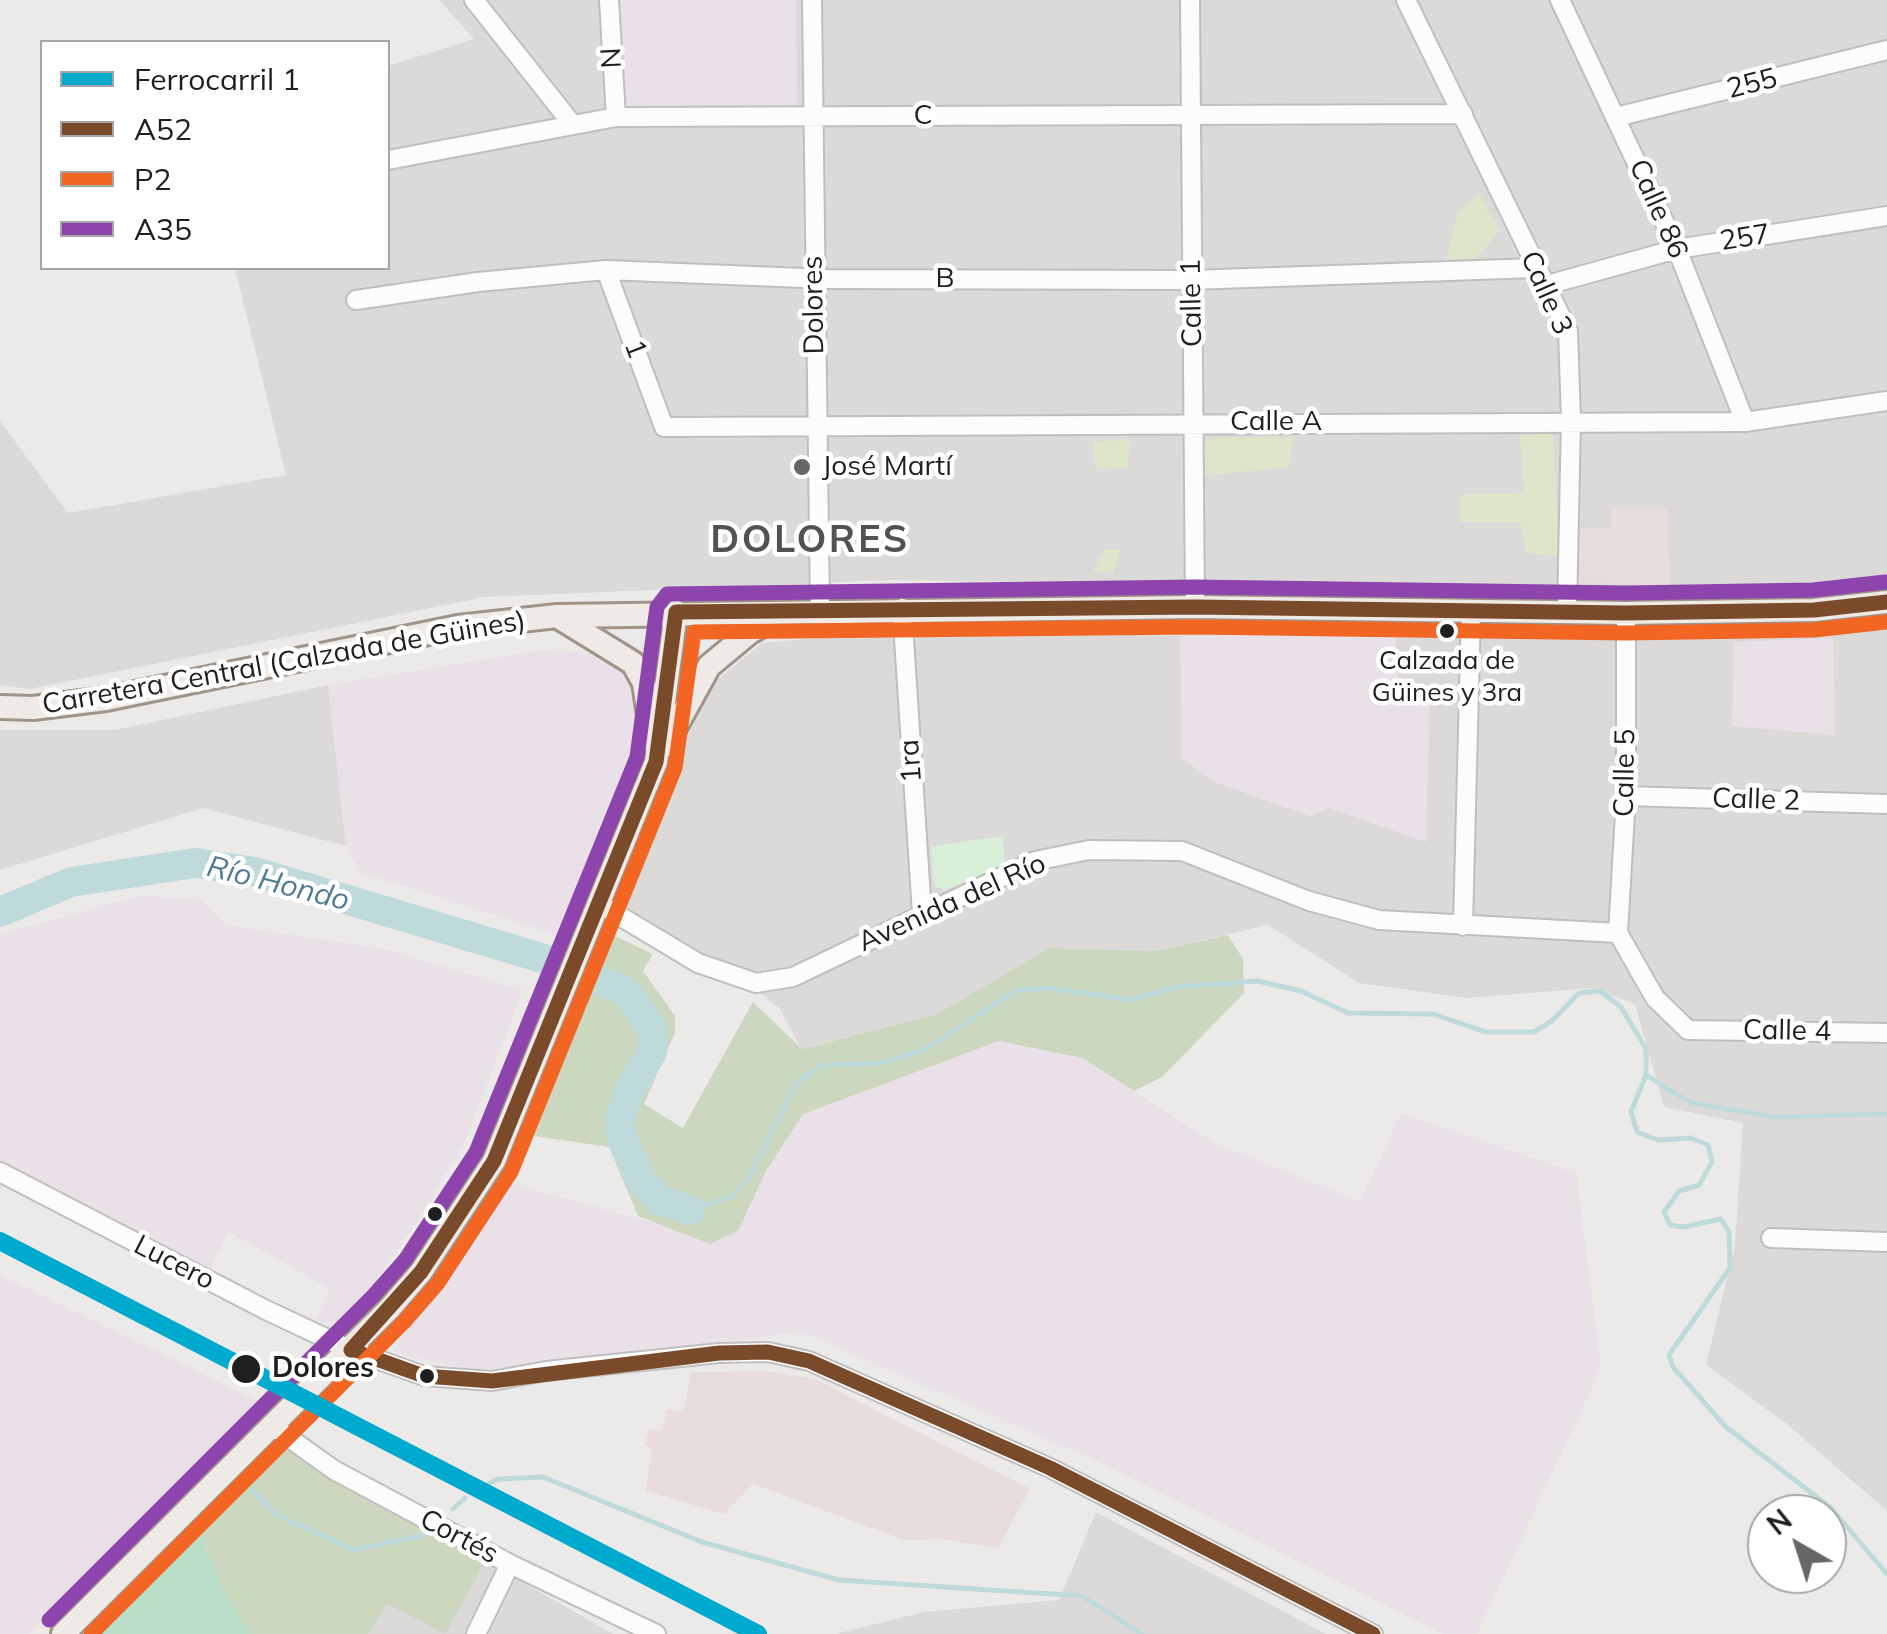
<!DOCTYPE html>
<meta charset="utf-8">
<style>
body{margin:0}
#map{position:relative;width:1887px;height:1634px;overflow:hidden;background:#eceae8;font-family:Mulish,sans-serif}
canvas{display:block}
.legend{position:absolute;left:40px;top:40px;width:350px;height:230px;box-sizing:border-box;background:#fff;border:2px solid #a5a5a5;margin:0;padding:12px 18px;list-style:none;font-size:30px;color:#1f1f1f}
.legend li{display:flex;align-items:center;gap:20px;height:50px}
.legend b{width:50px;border:2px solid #a5a5a5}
.north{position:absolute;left:1747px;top:1494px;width:100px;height:100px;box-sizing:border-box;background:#fff;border:2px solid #a5a5a5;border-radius:50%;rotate:321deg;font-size:28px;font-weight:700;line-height:40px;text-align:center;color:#1f1f1f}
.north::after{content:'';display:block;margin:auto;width:35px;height:45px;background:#676665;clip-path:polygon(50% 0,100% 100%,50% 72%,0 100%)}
</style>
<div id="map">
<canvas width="1887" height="1634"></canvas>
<ul class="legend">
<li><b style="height:12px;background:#00a9ce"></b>Ferrocarril 1</li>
<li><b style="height:12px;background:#7a4b2a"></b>A52</li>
<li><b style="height:12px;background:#f26522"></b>P2</li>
<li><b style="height:12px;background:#8e44ad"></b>A35</li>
</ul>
<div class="north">N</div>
</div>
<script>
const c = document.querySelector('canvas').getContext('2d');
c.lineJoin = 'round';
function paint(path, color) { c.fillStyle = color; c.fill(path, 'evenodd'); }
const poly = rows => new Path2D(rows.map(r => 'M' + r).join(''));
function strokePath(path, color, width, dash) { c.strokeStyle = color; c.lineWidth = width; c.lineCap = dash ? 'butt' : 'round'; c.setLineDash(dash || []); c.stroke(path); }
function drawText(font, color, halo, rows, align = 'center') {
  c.font = font + ' Mulish,sans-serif'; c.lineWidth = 9; c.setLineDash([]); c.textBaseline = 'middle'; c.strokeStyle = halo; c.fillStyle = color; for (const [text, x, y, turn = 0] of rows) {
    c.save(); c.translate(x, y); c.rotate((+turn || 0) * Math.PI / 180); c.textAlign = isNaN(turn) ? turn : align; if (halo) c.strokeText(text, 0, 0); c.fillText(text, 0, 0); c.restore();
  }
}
const residential = poly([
 [439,0,1887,0,1887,583,1754,598,1655,592,891,580,485,597,30,689,0,685,0,421,68,513,286,475,235,268,388,268,388,66,474,39],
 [1887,621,1887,1511,1787,1424,1706,1365,1735,1245,1743,1123,1664,1107,1635,1004,1592,988,1467,998,1359,983,1268,925,1156,951,1049,948,937,1014,801,1049,780,1009,745,980,727,975,611,902,712,684,762,643,916,629,1180,636,1395,632,1738,637],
 [328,685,346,846,203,808,0,870,0,730,115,730],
 [1096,1512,1326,1634,835,1634,924,1612,1059,1600],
 [486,1561,613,1634,368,1634,387,1604,445,1633]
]);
const commercial = poly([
 [1611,509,1667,509,1670,586,1574,583,1575,528,1611,528],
 [763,1371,815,1379,1030,1489,998,1548,943,1539,904,1540,753,1484,724,1514,646,1491,652,1448,645,1445,649,1429,662,1431,667,1409,684,1411,691,1372]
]);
const industrial = poly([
 [612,0,796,0,797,109,613,111],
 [1395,632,1399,693,1430,693,1426,842,1329,808,1310,816,1214,782,1182,758,1180,636],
 [1833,638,1835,735,1732,726,1734,642],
 [543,650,591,653,618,662,636,684,641,713,624,790,555,934,359,872,346,846,328,685],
 [140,896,200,899,226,925,380,948,523,990,465,1142,410,1232,348,1320,313,1324,330,1289,229,1232,208,1273,0,1164,0,934],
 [999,1041,1082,1058,1215,1143,1360,1202,1401,1113,1576,1173,1601,1368,1477,1634,1443,1634,1088,1457,803,1332,474,1371,394,1353,424,1296,506,1182,651,1222,738,1231,766,1171,802,1114],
 [0,1275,260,1402,29,1634,0,1634]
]);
const grass = poly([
 [1480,194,1500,231,1476,258,1446,260,1458,211],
 [1553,434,1559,556,1526,553,1520,522,1460,522,1461,494,1524,493,1520,435],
 [1292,437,1290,467,1200,476,1206,438],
 [1130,439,1128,468,1095,469,1093,442],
 [1105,549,1121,550,1113,573,1092,572],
 [648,642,658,647,656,680,640,651]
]);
const forest = poly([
 [613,935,653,954,643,971,675,1016,675,1033,644,1104,683,1128,753,1002,802,1049,937,1014,1049,948,1156,951,1228,935,1243,959,1244,993,1162,1077,1134,1091,1082,1058,999,1041,803,1114,766,1171,738,1231,710,1244,638,1216,609,1147,534,1136],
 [284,1446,486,1561,445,1634,387,1604,368,1634,250,1634,222,1588,199,1530]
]);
const park = poly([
 [1003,836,1005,867,944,890,934,886,931,846]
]);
const pitch = poly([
 [199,1530,222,1588,250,1634,92,1634]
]);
const pier = poly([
 [571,924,601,936,570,1020,537,1007]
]);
const stream = poly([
 [1646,1075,1691,1103,1775,1117,1887,1114],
 [690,1210,732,1196,748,1180,798,1082,821,1065,883,1063,925,1049,1017,990,1049,988,1130,1000,1176,987,1258,981,1301,991,1348,1013,1433,1014,1486,1032,1534,1032,1552,1021,1579,993,1600,991,1621,1007,1646,1049,1646,1075,1631,1112,1637,1132,1658,1140,1691,1138,1708,1145,1712,1162,1699,1185,1679,1191,1664,1212,1670,1225,1683,1227,1721,1219,1729,1232,1730,1268,1669,1355,1673,1367,1726,1427,1831,1508,1887,1574],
 [486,1485,498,1479,543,1477,702,1542,839,1580,1082,1596,1142,1634],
 [250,1488,275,1514,353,1550,423,1535],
 [453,1509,465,1498]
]);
const river = poly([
 [0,912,71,882,195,863,255,872,555,962],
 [587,975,628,993,653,1031,652,1052,628,1092,620,1119,622,1139,642,1181,661,1201,690,1210]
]);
const minor = poly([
 [474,0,573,125],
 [609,0,616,117],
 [812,0,820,610],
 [1190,0,1195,607],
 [1406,0,1568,331,1571,420,1567,612],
 [1560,0,1677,249,1745,422],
 [1616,117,1887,50],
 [388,160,616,117,1463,114],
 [606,270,664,427,1745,422,1887,401],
 [1547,285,1677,249,1887,216],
 [356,300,478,282,606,270,828,279,1190,280,1535,268],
 [902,608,922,914],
 [1626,796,1887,804],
 [598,903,698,963,756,983,793,977,1035,861,1089,850,1182,851,1309,901,1379,920,1618,933],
 [1463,926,1471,611],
 [1618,933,1626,796,1626,613],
 [1618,933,1655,998,1688,1030,1887,1033],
 [0,1172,266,1310,351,1350,424,1376,492,1381,546,1371,719,1353,768,1352,809,1361,1050,1468,1373,1634],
 [1771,1238,1887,1242],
 [271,1425,334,1470,510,1564,656,1634],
 [476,1634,510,1564]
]);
const major = poly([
 [560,618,633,663,644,683,653,742],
 [0,707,33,708,106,699,458,627,557,616,1195,607,1626,613,1814,610,1887,602],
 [665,746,709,666,750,632,783,613],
 [63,1634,389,1309,421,1272,494,1161,656,762,676,612]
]);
const bus1 = poly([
 [351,1350,421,1272,494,1161,656,762,676,612,1195,607,1626,613,1814,610,1887,602],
 [351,1350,424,1376,492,1381,719,1353,768,1352,809,1361,1050,1468,1373,1634]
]);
const bus2 = poly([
 [91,1634,404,1322,438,1283,511,1172,675,768,694,632,1195,627,1626,633,1814,630,1887,622]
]);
const bus3 = poly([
 [49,1620,374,1295,405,1260,476,1152,637,757,657,607,667,594,1195,587,1626,593,1813,590,1885,582]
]);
const rail1 = poly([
 [0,1241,758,1634]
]);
const markers = [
 [802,467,10,"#676665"],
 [1447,631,9,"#1f1f1f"],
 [435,1214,9,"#1f1f1f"],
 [246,1369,16,"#1f1f1f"],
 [427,1376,9,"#1f1f1f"]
];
const busNames = [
 ["Calzada de",1447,661],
 ["Güines y 3ra",1447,693]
];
const streetNames = [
 ["N",612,58,-93],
 ["255",1752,84,-14],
 ["C",923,116],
 ["Calle 86",1658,209,66],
 ["257",1745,238,-9],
 ["B",945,279],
 ["Calle 3",1546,293,66],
 ["Calle 1",1192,303,-91],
 ["Dolores",814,305,-91],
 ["1",635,349,69],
 ["Calle A",1276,422],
 ["Carretera Central (Calzada de Güines)",284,663,-10],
 ["1ra",911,761,-94],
 ["Calle 5",1625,773,-89],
 ["Calle 2",1756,800,2],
 ["Avenida del Río",952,903,-24],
 ["Calle 4",1787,1031,1],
 ["Lucero",174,1263,27],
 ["Cortés",459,1537,28]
];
const poiNames = [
 ["José Martí",822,467]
];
const stopNames = [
 ["Dolores",272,1369]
];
const waterNames = [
 ["Río Hondo",278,884,14]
];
const districtNames = [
 ["DOLORES",810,541]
];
paint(residential, '#dcdad9');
paint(commercial, '#e9dcdc');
paint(industrial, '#e9e1e7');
paint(grass, '#dde6cb');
paint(forest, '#ccd7c0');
paint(park, '#daefd7');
paint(pitch, '#b8ddc9');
paint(pier, '#dcdcdb');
strokePath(stream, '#bfdadb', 5);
strokePath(river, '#bfdadb', 30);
strokePath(minor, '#c0bfbe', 22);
strokePath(major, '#a09488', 28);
strokePath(minor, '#fcfcfc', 18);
strokePath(major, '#efeae6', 22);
strokePath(bus1, '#7a4b2a', 15);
strokePath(bus2, '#f26522', 15);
strokePath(bus3, '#8e44ad', 15);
strokePath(rail1, '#00a9ce', 18);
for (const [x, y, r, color] of markers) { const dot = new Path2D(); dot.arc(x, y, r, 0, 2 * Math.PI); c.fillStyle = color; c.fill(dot); strokePath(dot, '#fff', 4); }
drawText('26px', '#1f1f1f', '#fff', busNames);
drawText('28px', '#1f1f1f', '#fff', streetNames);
drawText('28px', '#1f1f1f', '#fff', poiNames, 'left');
drawText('bold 28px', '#1f1f1f', '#fff', stopNames, 'left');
drawText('italic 30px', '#507c94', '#fff', waterNames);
c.letterSpacing = '2.5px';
drawText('bold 38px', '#525252', '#fff', districtNames);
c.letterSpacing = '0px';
</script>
